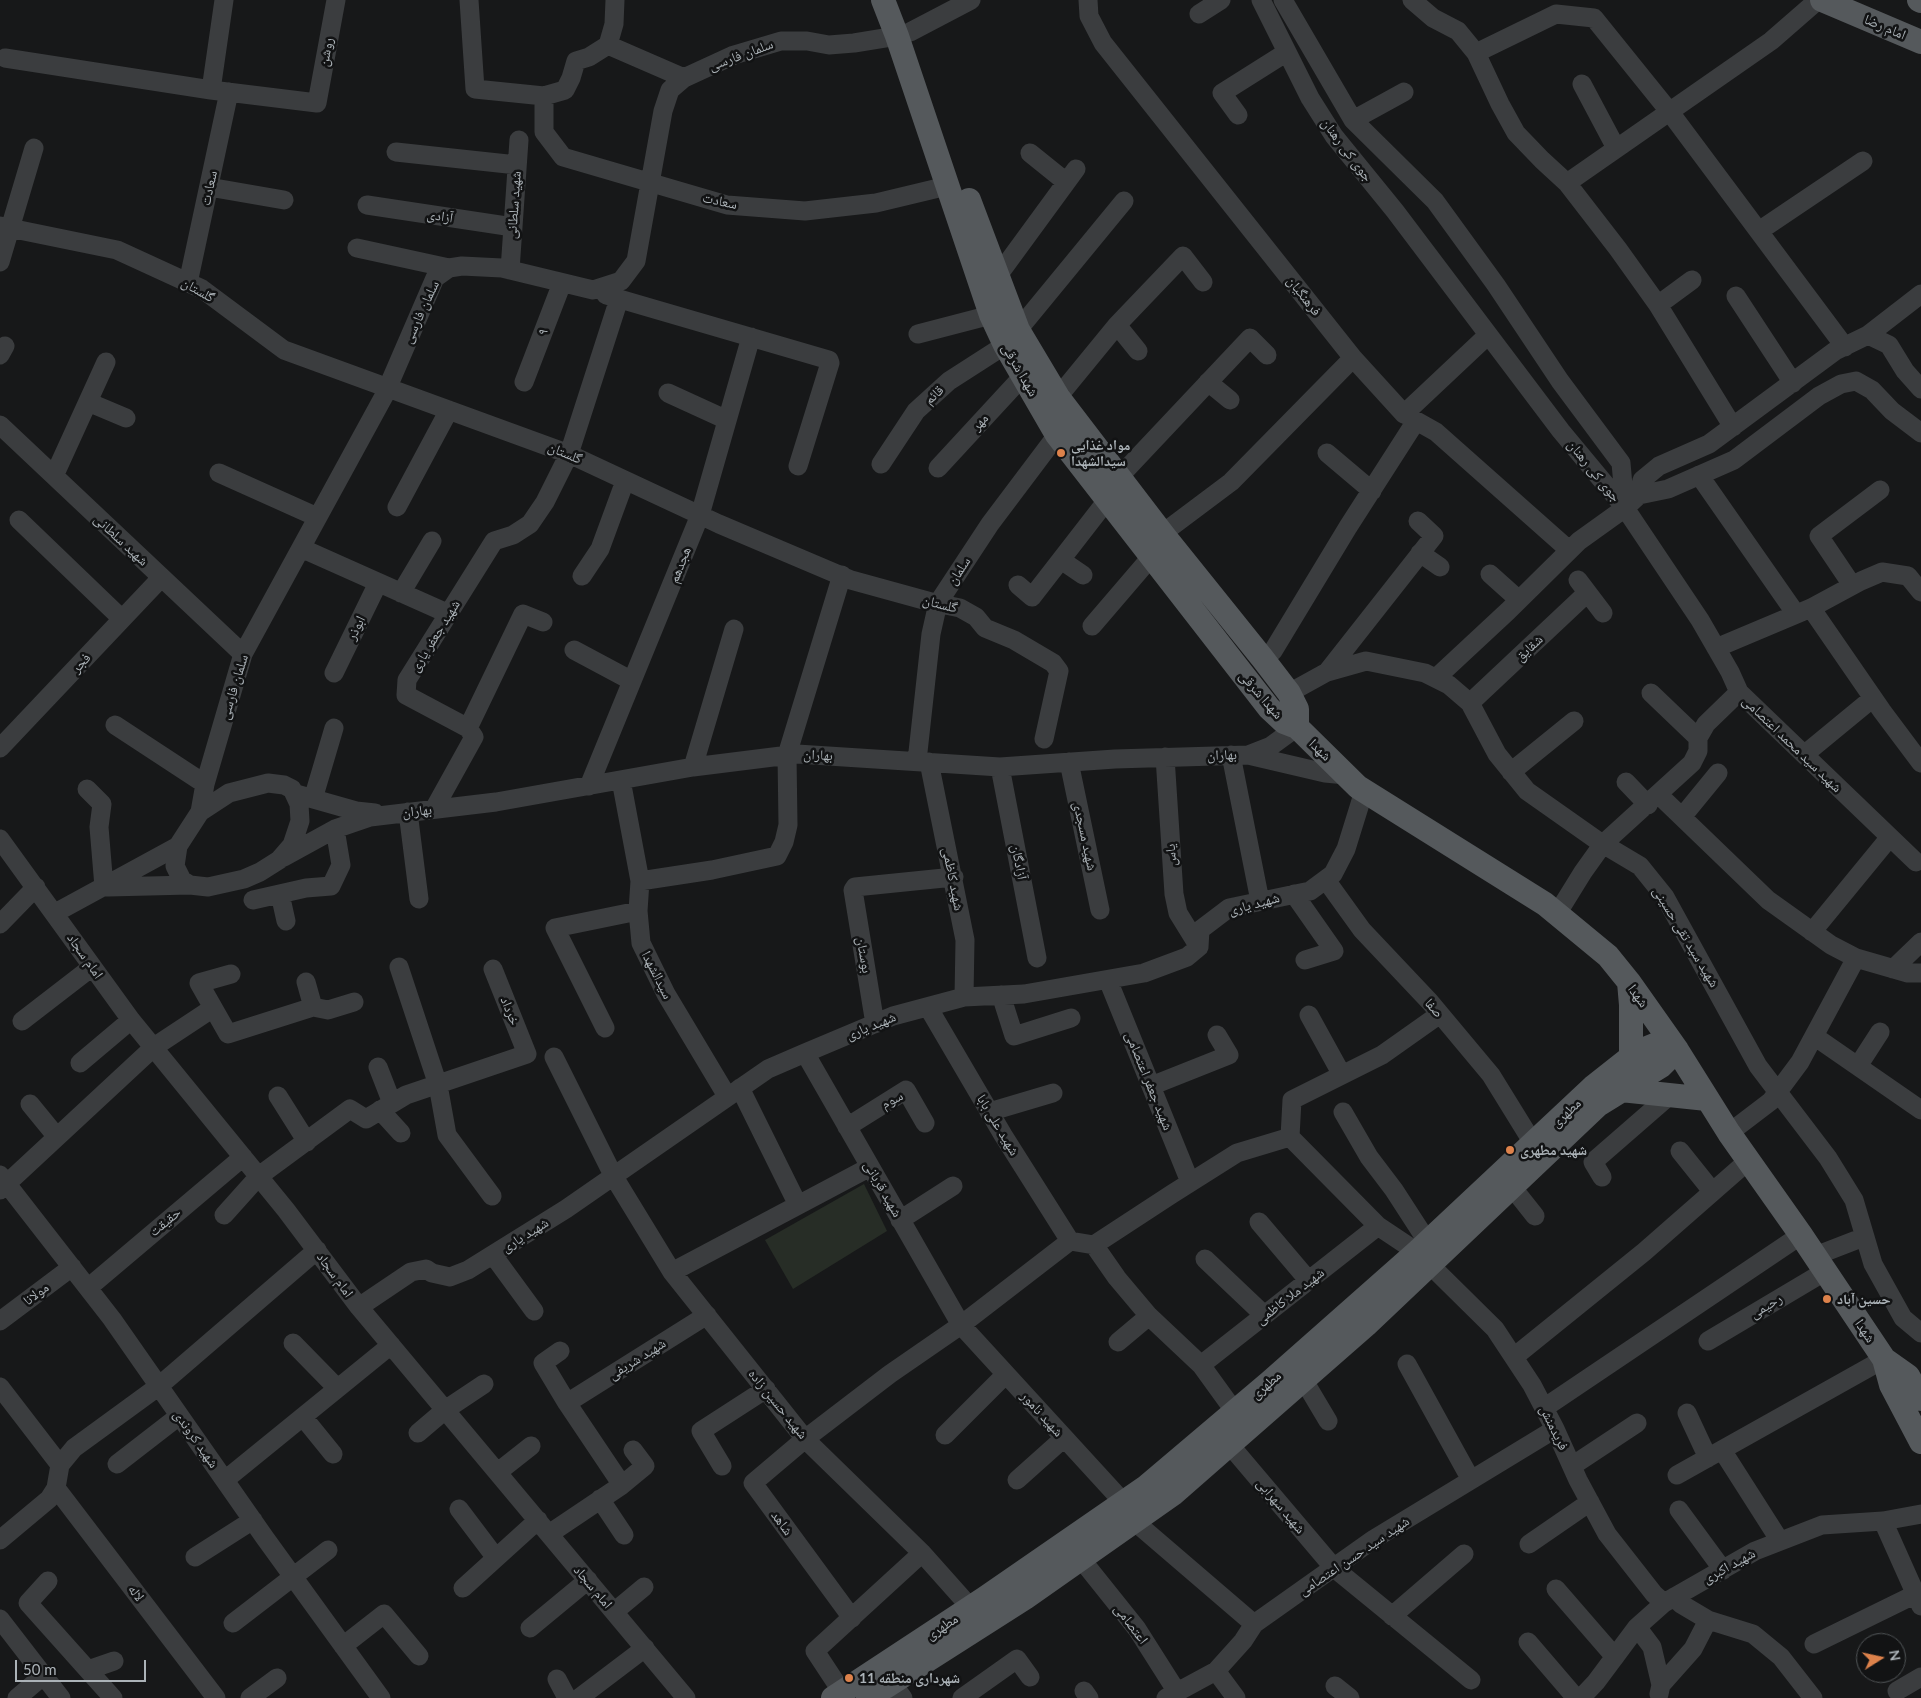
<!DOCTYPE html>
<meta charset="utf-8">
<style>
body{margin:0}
#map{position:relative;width:1921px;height:1698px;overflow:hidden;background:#171819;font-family:Lato,sans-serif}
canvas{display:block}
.north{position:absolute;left:1856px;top:1633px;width:50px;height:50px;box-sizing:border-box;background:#121314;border:1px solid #4f5355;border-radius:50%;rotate:80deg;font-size:14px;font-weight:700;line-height:20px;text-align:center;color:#abb2b7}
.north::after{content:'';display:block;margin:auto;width:18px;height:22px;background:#dd824b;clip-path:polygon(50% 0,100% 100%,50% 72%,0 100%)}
.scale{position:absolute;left:15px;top:1660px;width:131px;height:22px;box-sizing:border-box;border:2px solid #abb2b7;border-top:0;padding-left:6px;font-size:15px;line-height:18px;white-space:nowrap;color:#abb2b7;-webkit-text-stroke:4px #121314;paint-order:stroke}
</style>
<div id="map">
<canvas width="1921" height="1698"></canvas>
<div class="north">N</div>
<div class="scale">50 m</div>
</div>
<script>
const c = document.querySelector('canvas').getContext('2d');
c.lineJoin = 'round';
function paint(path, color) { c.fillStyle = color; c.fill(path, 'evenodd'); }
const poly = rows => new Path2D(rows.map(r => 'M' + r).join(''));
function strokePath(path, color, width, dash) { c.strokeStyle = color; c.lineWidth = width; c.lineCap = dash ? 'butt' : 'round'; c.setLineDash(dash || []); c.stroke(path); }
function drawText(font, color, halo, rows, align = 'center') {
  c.font = font + ' Lato,"Noto Naskh Arabic",sans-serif'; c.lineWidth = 5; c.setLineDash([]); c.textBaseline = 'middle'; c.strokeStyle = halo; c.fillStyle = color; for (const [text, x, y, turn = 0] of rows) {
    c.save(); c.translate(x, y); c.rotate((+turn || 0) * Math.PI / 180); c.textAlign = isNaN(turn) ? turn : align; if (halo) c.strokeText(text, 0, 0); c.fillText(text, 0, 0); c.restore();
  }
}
const green = poly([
 [864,1184,887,1231,793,1289,765,1240]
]);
const minor = poly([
 [469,0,475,89,544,96,565,90,571,78,576,61,589,57,608,45,614,24,615,0],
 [1088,0,1089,16,1103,43,1353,358,1404,414,1436,432,1569,550],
 [1261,0,1310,98,1334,136,1395,211,1561,431,1625,508,1700,620,1730,672,1739,692,1916,862],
 [1283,0,1353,120,1435,201,1496,285,1560,381,1621,463,1625,508],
 [1412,0,1433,18,1458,31,1476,53,1500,104,1516,133,1542,160,1567,183,1618,249,1658,305,1733,427],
 [1199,14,1221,0],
 [608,45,684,78],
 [1476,53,1556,14,1594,18,1669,111,1845,347],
 [5,58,211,90,317,103,336,0],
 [1582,84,1616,148],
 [211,90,224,0],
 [544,96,544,132,563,157,727,205,805,211,876,203,947,186],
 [1238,115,1222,93,1287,52],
 [1353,120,1404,92],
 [396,152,517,165],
 [1030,153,1066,182],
 [1567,183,1771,41,1818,0],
 [209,187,284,200],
 [367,205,513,227],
 [0,226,117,250,202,289,284,350,569,454,719,524,851,580,931,602,960,608,976,617,985,628,1014,640,1053,663,1059,671,1044,739],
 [1759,231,1863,161],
 [357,248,449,268],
 [0,262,34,148],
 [510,270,519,140],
 [997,277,1076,169],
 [188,283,229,92],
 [606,295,829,360,830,363,798,466],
 [1736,296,1793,383],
 [1658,305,1692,280],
 [1117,325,1138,351],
 [1018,330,1124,201],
 [918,334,991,315],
 [1868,335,1921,294],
 [0,355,5,346],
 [524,382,562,283],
 [1208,382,1230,400],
 [668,393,727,420],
 [1058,397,1117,325,1183,256,1203,282],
 [88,402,126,418],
 [1404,414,1488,335],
 [0,425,243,654],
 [1327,453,1372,491],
 [881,464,916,411,949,381,1005,345],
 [938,468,1023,376],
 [219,473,317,517],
 [1699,475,1796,614],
 [54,476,106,362],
 [1119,477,1250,338,1267,355],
 [1639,495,1642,480,1659,466,1709,444,1835,351,1868,335,1889,345,1905,371,1921,389],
 [397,507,449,410],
 [19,520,122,619],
 [1163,533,1231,482,1353,358],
 [301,548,449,614],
 [1420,553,1440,567],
 [1061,560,1083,575],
 [1490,574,1519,600],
 [582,576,600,549,625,481],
 [1578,580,1603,613],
 [1018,585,1032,597,1108,499],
 [1852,585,1819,536,1880,490],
 [401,593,432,541],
 [1811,608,1882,711,1921,763],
 [1092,626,1152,556],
 [1716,648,1811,608,1861,581,1882,572,1908,576,1921,592],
 [574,650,632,681],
 [1263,659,1273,651,1348,527,1416,421],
 [1327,672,1434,536,1418,521],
 [334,673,378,583],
 [1436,678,1508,611,1579,541,1625,508,1639,495,1668,489,1734,460,1819,396,1841,384,1856,381,1872,390,1892,411,1921,433],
 [1289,693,1327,672,1366,661,1425,673,1449,685,1470,703,1497,754,1527,791,1598,841,1640,866,1665,897,1758,1066,1828,1158,1854,1200,1873,1264,1903,1318,1921,1333],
 [1651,693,1698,738],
 [1470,703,1587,593],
 [115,725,205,784],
 [468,728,523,614,543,622],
 [0,748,161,578],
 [1805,754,1873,698],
 [1231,755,1260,901],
 [1248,755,1271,746,1297,727],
 [1165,757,1174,894,1178,913,1199,947],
 [917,761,931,634,938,603,990,524,1057,435],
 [929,762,965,940,964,997],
 [1069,762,1100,910],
 [693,767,734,629],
 [1000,767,1037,958],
 [1511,772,1574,721],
 [621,780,640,881,638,911,641,943,666,994,727,1096],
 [1626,782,1648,805],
 [589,786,700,515,751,337],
 [87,789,102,804,99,827,104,887],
 [296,794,356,811,375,813],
 [1659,795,1768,900,1831,945,1856,958,1908,973,1921,973],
 [313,799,334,728],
 [434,809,474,737,468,728,406,695,407,680,494,541,513,535,530,524,545,502,569,454,619,299],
 [200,812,229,793,268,783,284,785,292,789,299,804,300,821,292,845,279,860,260,872,244,879,208,887,190,885,182,880,175,866,178,846,200,812,205,784,243,654,384,396,435,278,449,268,462,266,502,268,593,290,621,281,636,261,663,111,670,90,684,78,734,55,781,41,807,41,829,45,854,43,897,36,910,32,971,0],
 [408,812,419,899],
 [1682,817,1718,773],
 [0,839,131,1020,286,1210,359,1307,686,1698],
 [284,857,335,829,370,817,496,802,693,767,797,754,1000,767,1115,759,1248,755,1325,773,1346,775],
 [1326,880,1362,930,1430,1002,1491,1075,1533,1143],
 [640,881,712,870,777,856,784,842,788,825,787,755,842,575],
 [108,887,190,885],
 [280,894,286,921],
 [1294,894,1334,951,1305,960],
 [253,900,306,888,331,886,341,865,335,829],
 [55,913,178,846],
 [1557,914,1583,872,1603,844,1692,763,1698,751,1698,738,1706,724,1739,692],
 [0,924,36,887],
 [1812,932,1890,837],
 [399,967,438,1085,447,1135,492,1196],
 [1893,969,1921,942],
 [231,974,199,983,228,1034,313,1007,328,1010,354,1002],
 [1108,980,1190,1182],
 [306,982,313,1007],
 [1001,995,1014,1036,1071,1018],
 [928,1007,1003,1135,1070,1241],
 [1440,1014,1382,1055,1292,1100,1290,1137,1378,1226,1417,1252,1495,1329,1532,1385,1555,1429,1578,1480,1607,1534,1654,1594,1664,1603],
 [1309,1015,1342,1075],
 [22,1021,92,967],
 [875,1024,853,890,855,887,954,877],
 [605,1028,555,928,638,911],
 [1814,1036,1921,1110],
 [805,1053,961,1325,1124,1503],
 [554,1057,614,1177,672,1272,805,1439,922,1553,971,1608],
 [80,1063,131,1020],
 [1858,1066,1880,1032],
 [378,1067,392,1103],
 [1151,1086,1229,1055,1217,1035],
 [740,1088,798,1205],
 [278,1096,307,1142],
 [30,1104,57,1137],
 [380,1110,401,1133],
 [989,1112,1053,1093],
 [1343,1112,1369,1157,1394,1190,1427,1241],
 [847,1127,906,1090,925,1123],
 [1729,1133,1771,1101,1800,1062,1856,958],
 [1680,1151,1712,1191],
 [0,1175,112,1319,265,1538,381,1698],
 [1602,1177,1593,1162,1670,1095],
 [1512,1187,1535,1216],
 [0,1190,154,1047,213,1008],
 [224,1215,259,1176,350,1109,366,1119,406,1095,527,1054,493,969],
 [900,1220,953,1186],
 [1259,1222,1309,1281],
 [1094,1245,1172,1194,1237,1153,1290,1137],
 [493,1255,534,1311],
 [1815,1256,1864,1237],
 [1205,1259,1264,1315],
 [672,1272,870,1167],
 [88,1288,243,1157],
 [359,1307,411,1272,426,1269,432,1273,450,1277,468,1270,566,1209,768,1069,805,1053,893,1016,964,997,1024,994,1144,973,1187,957,1199,947,1200,930,1229,908,1310,891,1333,874,1346,849,1364,791],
 [0,1321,72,1267],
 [1708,1341,1824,1272],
 [1118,1342,1149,1316],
 [293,1343,337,1388],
 [560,1351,543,1363,567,1403,622,1485],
 [1514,1357,1644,1252,1749,1160],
 [1407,1364,1471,1480],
 [1201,1365,1378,1226],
 [1303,1379,1328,1421],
 [0,1387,60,1465],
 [567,1403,707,1315],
 [1544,1408,1801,1235],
 [1687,1413,1708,1458],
 [303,1417,333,1454],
 [418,1433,445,1410,484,1384],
 [945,1435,1006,1374],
 [1229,1444,1334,1568,1471,1680],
 [1722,1450,1780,1541],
 [117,1464,179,1416],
 [722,1466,701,1431,766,1389],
 [1572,1466,1637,1423],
 [498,1472,531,1446],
 [1677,1475,1884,1359],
 [225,1480,391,1345],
 [1017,1480,1064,1438],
 [56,1488,216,1698],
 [600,1499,624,1535],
 [459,1509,496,1558],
 [1679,1510,1723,1570],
 [1134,1521,1254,1624],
 [1883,1521,1921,1606],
 [549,1534,622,1485,645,1466,633,1450],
 [0,1540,49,1499,56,1488,60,1465,74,1448,159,1386,317,1250],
 [1529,1544,1590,1502],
 [195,1557,253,1520],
 [1081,1559,1137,1629,1177,1692],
 [48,1581,28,1603,113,1698],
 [463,1588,538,1520],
 [1556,1589,1615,1657],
 [1674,1597,1681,1604,1708,1620,1753,1634,1781,1657,1813,1698],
 [614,1612,644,1587],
 [1392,1616,1464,1554],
 [852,1618,753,1483,805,1439,890,1374,961,1325,1070,1241,1094,1245,1117,1278,1149,1316,1201,1365,1235,1412],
 [0,1619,61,1698],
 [233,1623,328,1550],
 [1637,1627,1652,1647,1661,1685,1659,1694],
 [530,1628,588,1580],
 [1528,1642,1576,1698],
 [1814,1644,1916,1594],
 [343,1646,384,1614,419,1656],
 [88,1670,114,1661],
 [1216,1671,1236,1698],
 [557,1679,567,1698],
 [892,1683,903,1698],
 [1661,1685,1693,1649,1708,1620],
 [1335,1686,1350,1698],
 [1084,1691,1089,1698],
 [1897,1691,1921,1677],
 [842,1692,815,1651,922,1553],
 [17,1698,44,1675],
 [250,1698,277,1678],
 [579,1698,645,1648],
 [962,1698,1017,1659,1030,1677],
 [1166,1698,1216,1671,1243,1641,1254,1624,1374,1539,1555,1429],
 [1581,1698,1596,1682,1637,1627,1664,1603,1755,1551,1822,1525,1883,1521,1921,1514]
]);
const major = poly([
 [883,0,897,36,991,315,1005,345,1057,435,1269,708,1284,722,1297,727,1358,787,1545,904,1608,956,1629,982,1677,1050,1729,1133,1801,1235,1884,1359,1891,1385,1921,1442],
 [1822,0,1921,42],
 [1919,0,1921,1],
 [969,200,1018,330,1058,397,1165,537,1263,659,1289,693,1297,709,1297,727],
 [1629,982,1631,1005,1631,1057],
 [1621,1090,1707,1099],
 [1884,1359,1908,1376,1921,1399],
 [833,1698,985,1598,1146,1487,1270,1382,1417,1252,1593,1087,1631,1057,1647,1048,1659,1043,1671,1042],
 [868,1698,1025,1598,1173,1494,1366,1325,1598,1105,1661,1066,1677,1050]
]);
const markers = [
 [1061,453,5,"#dd824b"],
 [1510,1150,5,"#dd824b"],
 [1827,1299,5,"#dd824b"],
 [849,1678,5,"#dd824b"]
];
const streetNames = [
 ["امام رضا",1885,27,23],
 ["روشن",326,52,-80],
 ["سلمان فارسی",741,55,-20],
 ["جوی کی رهنان",1347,150,53],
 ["سعادت",209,188,-78],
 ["سعادت",720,201,12],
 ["شهید سلطانی",514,205,-86],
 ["آزادی",440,216,9],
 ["گلستان",198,290,30],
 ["فرهنگیان",1304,296,52],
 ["سلمان فارسی",421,312,-65],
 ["۹",543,332,-69],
 ["شهدا شرقی",1020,370,60],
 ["قائم",934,395,-43],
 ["مهر",980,422,-47],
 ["گلستان",565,453,23],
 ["جوی کی رهنان",1594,471,51],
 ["شهید سلطانی",121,540,43],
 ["هجدهم",680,565,-68],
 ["سلمان",959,571,-57],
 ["گلستان",940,604,14],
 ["ابوذر",356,628,-64],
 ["شهید جعفر یاری",435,636,-58],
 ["شقایق",1529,648,-43],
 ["فجر",81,663,-47],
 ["سلمان فارسی",234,687,-73],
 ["شهدا شرقی",1261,695,49],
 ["شهید سید محمد اعتصامی",1792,744,44],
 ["شهدا",1320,750,44],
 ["بهاران",818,755,3],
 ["بهاران",1222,755,-2],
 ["بهاران",417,811,-6],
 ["شهید مسجدی",1085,836,78],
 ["یاس",1171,855,-94],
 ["آزادگان",1019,862,79],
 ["شهید کاظمی",953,879,79],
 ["شهید یاری",1254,904,-15],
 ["شهید سید تقی حسینی",1686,937,59],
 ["بوستان",864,955,80],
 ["امام سجاد",85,956,55],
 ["سیدالشهدا",657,975,63],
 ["شهدا",1638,996,54],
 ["صفا",1434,1008,49],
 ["خرداد",510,1011,68],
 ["شهید یاری",871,1026,-22],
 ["شهید جعفر اعتصامی",1149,1081,68],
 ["سوم",892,1100,-28],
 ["مطهری",1566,1113,-43],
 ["شهید علی بابا",998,1125,59],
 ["شهید قربانی",883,1189,60],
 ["حقیقت",165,1222,-40],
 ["شهید یاری",525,1235,-32],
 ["امام سجاد",335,1275,54],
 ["مولانا",36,1294,-37],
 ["شهید ملا کاظمی",1290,1296,-38],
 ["رحیمی",1766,1306,-31],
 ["شهدا",1865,1331,56],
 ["شهید شریفی",637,1359,-32],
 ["مطهری",1266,1385,-41],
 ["شهید حسین زاده",778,1404,51],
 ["شهید نامور",1042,1414,48],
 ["فریدمنش",1554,1428,64],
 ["شهید کروندی",196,1439,55],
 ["شهید سهرابی",1281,1506,50],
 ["شاهد",782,1523,54],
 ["شهید سید حسن اعتصامی",1354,1556,-34],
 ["شهید اکبری",1729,1566,-29],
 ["امام سجاد",593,1587,50],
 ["لاله",136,1593,53],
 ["اعتصامی",1131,1624,53],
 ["مطهری",942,1627,-33]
];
const poiNames = [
 ["مواد غذایی",1071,445],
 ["سیدالشهدا",1071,461],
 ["شهید مطهری",1520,1150],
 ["حسین آباد",1837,1299],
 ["شهرداری منطقه 11",859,1678]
];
paint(green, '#272d26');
strokePath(minor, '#3b3d3f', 19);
strokePath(major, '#55595c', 24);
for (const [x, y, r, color] of markers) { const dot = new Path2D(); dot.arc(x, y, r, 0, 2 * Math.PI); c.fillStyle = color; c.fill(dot); strokePath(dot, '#121314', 2); }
drawText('14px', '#abb2b7', '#121314', streetNames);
drawText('bold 14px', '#abb2b7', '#121314', poiNames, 'left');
</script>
